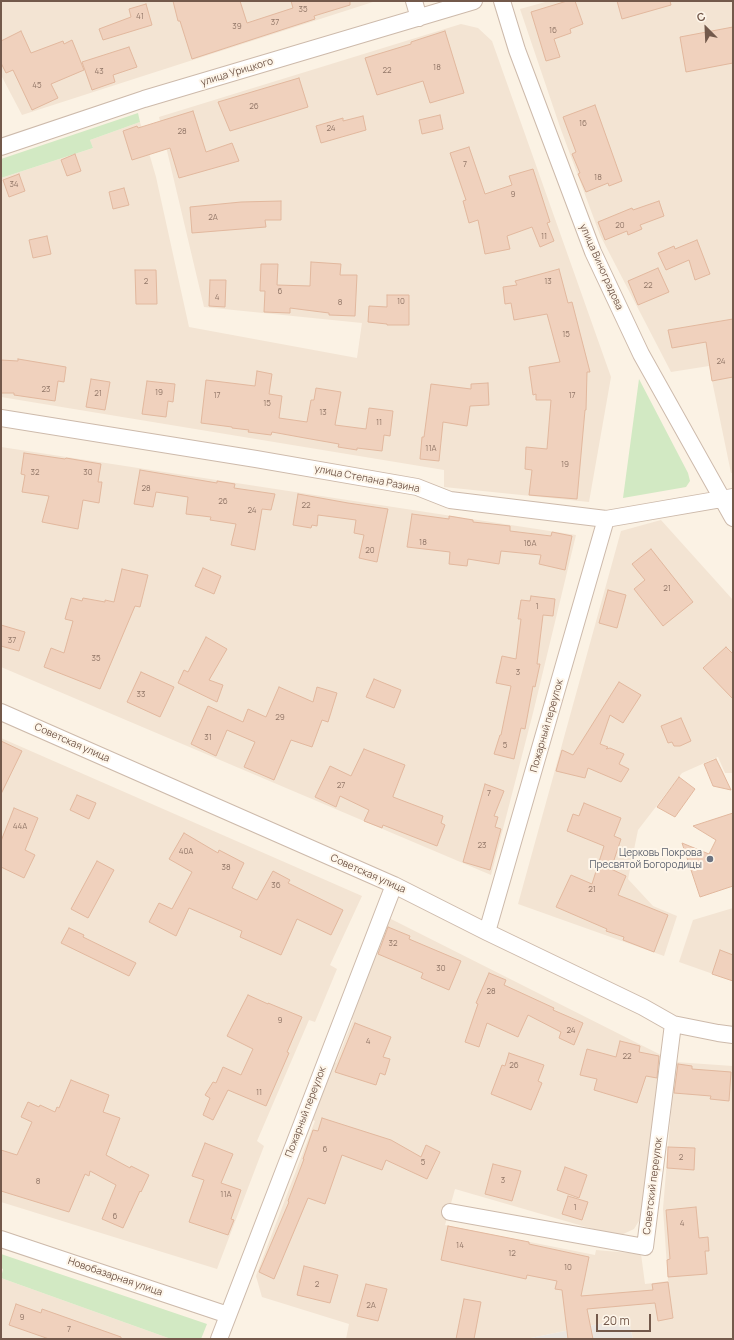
<!DOCTYPE html>
<meta charset="utf-8">
<style>
body{margin:0}
#map{position:relative;width:734px;height:1340px;overflow:hidden;background:#fbf2e4;font-family:Manrope,sans-serif}
canvas{display:block}
.frame{position:absolute;inset:0;border:2px solid #73594b;pointer-events:none}
.north{position:absolute;left:686px;top:8px;width:40px;height:40px;-webkit-text-stroke:3px #fef6ea;paint-order:stroke;rotate:336deg;font-size:11px;font-weight:700;line-height:16px;text-align:center;color:#73594b}
.north::after{content:'';display:block;margin:auto;width:14px;height:18px;background:#73594b;clip-path:polygon(50% 0,100% 100%,50% 72%,0 100%)}
.scale{position:absolute;left:596px;top:1314px;width:55px;height:18px;box-sizing:border-box;border:2px solid #73594b;border-top:0;padding-left:5px;font-size:12px;line-height:14px;white-space:nowrap;color:#73594b;-webkit-text-stroke:3px #fef6ea;paint-order:stroke}
</style>
<div id="map">
<canvas width="734" height="1340"></canvas>
<div class="frame"></div>
<div class="north">С</div>
<div class="scale">20 m</div>
</div>
<script>
const c = document.querySelector('canvas').getContext('2d');
c.lineJoin = 'round';
function paint(path, color) { c.fillStyle = color; c.fill(path, 'evenodd'); }
const poly = rows => new Path2D(rows.map(r => 'M' + r).join(''));
function strokePath(path, color, width, dash) { c.strokeStyle = color; c.lineWidth = width; c.lineCap = dash ? 'butt' : 'round'; c.setLineDash(dash || []); c.stroke(path); }
function drawText(font, color, halo, rows, align = 'center') {
  c.font = font + ' Manrope,sans-serif'; c.lineWidth = 4; c.setLineDash([]); c.textBaseline = 'middle'; c.strokeStyle = halo; c.fillStyle = color; for (const [text, x, y, turn = 0] of rows) {
    c.save(); c.translate(x, y); c.rotate((+turn || 0) * Math.PI / 180); c.textAlign = isNaN(turn) ? turn : align; if (halo) c.strokeText(text, 0, 0); c.fillText(text, 0, 0); c.restore();
  }
}
const residential = poly([
 [1,1,376,1,22,115,1,75],
 [549,1,733,1,733,473,731,473,709,366,671,372,600,235,560,127,520,9],
 [461,24,478,28,492,41,611,377,589,502,444,487,444,470,1,397,1,178,93,148,90,140,140,122,156,177,189,327,357,358,362,323,204,307,159,117],
 [1,447,576,535,533,713,491,875,1,667],
 [661,520,733,600,733,773,725,773,718,757,682,773,638,830,628,879,653,906,677,916,664,956,518,904,621,531],
 [1,738,362,896,330,965,337,969,315,1022,309,1020,257,1141,264,1146,217,1269,1,1202],
 [733,908,733,981,679,962,693,920],
 [387,917,661,1055,642,1216,634,1229,621,1235,600,1231,455,1189,445,1225,595,1255,596,1250,641,1254,645,1284,668,1281,663,1209,675,1062,733,1066,733,1339,633,1339,628,1318,526,1339,346,1339,349,1324,262,1297,256,1276,315,1121,310,1119,332,1062,336,1063,353,1020,346,1016],
 [1,1278,171,1339,1,1339]
]);
const industrial = poly([
 [628,1318,633,1339,526,1339]
]);
const green = poly([
 [138,113,140,122,90,140,93,148,1,178,1,159],
 [639,379,688,473,690,481,686,487,623,498],
 [1,1254,207,1324,201,1339,171,1339,1,1278,3,1269,1,1268]
]);
const building = poly([
 [173,1,240,1,247,23,293,8,291,1,350,1,350,5,314,16,315,19,192,59,180,21,178,21,173,1],
 [567,1,575,1,583,24,570,29,571,33,554,39,560,57,546,61,531,12,567,1],
 [617,1,670,1,671,5,622,19,617,1],
 [146,4,152,25,103,40,99,29,131,17,129,9,146,4],
 [733,27,733,63,686,72,680,37,733,27],
 [21,31,31,53,63,41,64,44,72,40,84,70,51,84,58,98,32,110,13,70,6,73,1,63,1,41,21,31],
 [445,31,464,93,430,103,423,81,377,95,365,58,411,44,411,42,445,31],
 [129,47,137,67,113,75,115,82,92,90,82,62,129,47],
 [299,78,308,107,230,131,218,102,299,78],
 [595,105,622,181,609,186,608,183,586,192,578,174,580,173,572,154,576,152,563,117,595,105],
 [193,111,206,152,232,143,239,161,179,178,170,148,132,160,123,131,137,126,138,128,193,111],
 [440,115,443,129,422,134,419,120,440,115],
 [363,116,366,130,321,143,316,126,343,118,343,121,363,116],
 [469,147,485,194,512,185,509,176,533,169,550,222,547,223,554,241,540,247,532,227,507,236,510,249,485,254,478,220,469,223,463,201,466,200,450,153,469,147],
 [75,154,81,171,67,176,61,160,75,154],
 [19,174,25,191,9,197,3,180,19,174],
 [124,188,129,205,113,209,109,192,124,188],
 [281,201,281,220,265,220,266,227,192,233,190,207,241,202,281,201],
 [659,201,664,216,640,225,642,229,628,235,627,231,605,240,598,222,632,208,633,210,659,201],
 [47,236,51,254,33,258,29,240,47,236],
 [697,240,710,274,695,280,689,260,666,270,658,253,674,246,675,249,697,240],
 [311,262,341,264,340,275,357,275,355,316,329,315,329,313,290,308,290,313,264,312,265,291,260,291,261,264,278,264,277,285,310,286,311,262],
 [658,268,669,292,638,305,628,281,658,268],
 [559,269,568,303,572,302,590,372,587,372,586,410,585,410,577,499,529,495,532,470,525,469,526,447,547,449,551,400,536,400,536,394,533,395,529,367,560,362,547,314,514,320,511,303,505,304,503,287,517,285,515,281,559,269],
 [135,270,156,270,157,304,136,304,135,270],
 [210,280,226,280,225,307,209,306,210,280],
 [387,295,409,295,409,325,387,325,387,324,368,322,369,306,387,307,387,295],
 [733,319,733,377,712,381,706,342,672,348,668,330,733,319],
 [18,359,66,367,64,382,58,381,55,401,14,395,14,393,1,393,1,360,18,361,18,359],
 [257,371,272,374,269,394,282,396,279,418,307,422,311,400,314,400,316,388,341,392,335,425,366,429,369,408,393,411,390,436,384,435,382,451,357,448,357,450,338,447,339,444,305,438,272,432,271,435,248,432,249,430,232,428,232,427,201,423,206,380,255,386,257,371],
 [91,379,110,382,105,410,86,407,91,379],
 [147,381,175,384,173,402,168,401,166,417,142,414,147,381],
 [488,383,489,405,470,406,467,426,443,422,439,461,420,459,422,437,424,437,431,384,471,389,471,384,488,383],
 [24,453,65,459,66,458,101,464,98,482,102,482,99,503,83,500,78,529,42,522,49,496,22,492,25,475,21,474,24,453],
 [140,470,217,483,217,481,235,484,234,488,275,494,271,510,262,509,255,550,231,545,236,524,210,520,211,517,186,514,188,497,156,492,153,507,134,504,140,470],
 [298,494,348,503,388,509,377,562,359,558,364,535,354,533,356,520,318,515,317,526,312,525,311,528,293,525,298,494],
 [412,514,449,519,449,516,473,520,473,522,510,526,510,531,551,536,552,532,572,536,565,570,539,564,541,555,501,551,499,564,468,559,467,566,449,564,450,552,407,547,412,514],
 [651,549,693,602,663,626,634,589,645,580,632,564,651,549],
 [203,568,221,576,214,594,195,586,203,568],
 [122,569,148,575,140,607,135,606,100,689,44,667,51,648,64,653,73,621,65,619,71,598,82,601,83,598,105,602,105,600,114,602,122,569],
 [608,590,626,595,617,628,599,623,608,590],
 [531,596,555,599,553,616,543,615,537,664,540,664,535,687,533,686,525,729,521,728,514,759,494,754,500,735,501,735,511,686,496,683,502,656,516,659,521,619,518,619,521,600,530,601,531,596],
 [1,625,25,632,19,651,1,646,1,625],
 [206,637,227,649,209,680,223,685,217,702,178,683,184,670,188,672,206,637],
 [726,647,733,654,733,699,703,668,726,647],
 [141,672,174,687,160,717,127,702,141,672],
 [374,679,401,690,394,708,366,697,374,679],
 [619,682,641,695,623,723,610,715,600,744,608,747,606,749,610,748,624,754,619,764,629,769,621,782,588,768,585,778,556,771,562,750,573,755,619,682],
 [279,687,313,702,317,687,337,693,328,722,322,720,312,747,291,740,274,780,244,767,255,742,227,730,216,756,191,744,208,706,243,722,248,709,266,717,279,687],
 [681,718,691,741,680,746,674,746,672,742,668,743,661,726,681,718],
 [1,741,22,751,1,794,1,741],
 [364,749,405,765,393,796,393,797,443,816,441,823,445,825,437,846,383,825,382,828,364,821,369,810,340,796,336,807,315,797,330,766,351,776,364,749],
 [716,759,722,771,731,790,713,786,704,764,716,759],
 [679,777,695,789,675,817,657,807,679,777],
 [485,784,504,791,494,816,498,817,495,827,501,829,490,870,463,862,485,784],
 [77,795,96,803,89,819,70,810,77,795],
 [584,803,621,818,614,836,621,839,611,869,626,876,618,895,668,915,654,952,623,940,624,937,606,931,607,929,556,907,571,875,592,884,604,846,567,831,573,814,579,816,584,803],
 [14,808,38,818,25,850,35,855,24,878,1,867,1,841,14,808],
 [733,813,733,886,700,897,682,843,709,854,716,840,693,826,733,813],
 [184,833,218,853,219,850,244,863,232,888,257,900,273,871,290,880,288,883,343,910,331,935,297,919,281,955,240,937,242,931,189,908,176,936,149,922,159,903,172,909,192,872,169,859,184,833],
 [97,861,114,870,88,918,71,909,97,861],
 [388,927,410,936,409,939,461,961,449,990,421,978,423,973,378,954,388,927],
 [69,928,84,935,83,937,136,963,129,976,61,943,69,928],
 [720,950,733,955,733,981,712,974,720,950],
 [489,973,506,980,504,985,554,1008,553,1010,583,1023,574,1045,559,1038,561,1032,528,1015,518,1037,487,1023,479,1047,465,1042,478,1004,476,1003,489,973],
 [248,995,268,1004,268,1003,302,1017,287,1052,289,1053,266,1106,228,1090,213,1120,203,1115,210,1098,205,1095,213,1082,216,1083,223,1067,241,1075,253,1049,227,1036,248,995],
 [355,1023,391,1037,383,1057,390,1059,385,1075,380,1073,376,1085,335,1072,355,1023],
 [620,1041,640,1046,639,1052,659,1056,657,1078,646,1076,637,1103,594,1090,597,1079,580,1075,587,1049,616,1057,620,1041],
 [509,1053,544,1065,538,1081,542,1083,531,1110,491,1094,502,1065,505,1066,509,1053],
 [678,1064,692,1066,692,1069,731,1072,729,1101,710,1099,711,1096,674,1093,678,1064],
 [71,1080,109,1095,103,1112,120,1118,106,1155,130,1168,131,1166,149,1175,141,1192,140,1191,123,1228,102,1219,116,1185,90,1171,89,1176,85,1174,69,1212,1,1191,1,1150,17,1155,32,1122,21,1117,28,1102,39,1107,40,1105,55,1112,57,1107,59,1108,71,1080],
 [322,1118,391,1140,421,1157,426,1145,440,1152,427,1179,386,1160,382,1170,342,1155,325,1204,308,1198,274,1279,259,1272,289,1202,288,1201,304,1159,303,1159,313,1130,318,1131,322,1118],
 [205,1143,233,1154,221,1183,241,1190,231,1219,234,1220,228,1235,189,1222,204,1180,192,1176,205,1143],
 [668,1147,695,1148,694,1170,667,1168,668,1147],
 [493,1164,521,1171,512,1201,485,1194,493,1164],
 [565,1167,587,1175,579,1198,557,1190,565,1167],
 [568,1196,588,1202,582,1220,562,1214,568,1196],
 [696,1207,699,1238,708,1237,709,1251,705,1251,707,1274,668,1277,667,1260,670,1259,666,1210,696,1207],
 [448,1226,529,1242,529,1244,589,1257,581,1296,653,1290,652,1284,668,1282,673,1318,658,1321,655,1303,587,1309,593,1339,568,1339,562,1290,555,1289,557,1281,527,1275,526,1279,441,1260,448,1226],
 [304,1266,338,1275,330,1303,297,1295,304,1266],
 [366,1284,387,1289,378,1321,357,1316,366,1284],
 [464,1299,481,1302,474,1339,456,1339,464,1299],
 [16,1304,41,1313,42,1309,121,1337,121,1339,49,1339,9,1325,16,1304]
]);
const street = poly([
 [414,1,419,18],
 [502,1,517,50,593,252,641,354,733,518],
 [1,147,144,99,474,1],
 [1,418,256,459,417,487,450,500,606,519,733,497],
 [1,712,394,885,487,932,643,1007,673,1024,718,1033,733,1035],
 [487,932,606,519],
 [450,1212,645,1247,673,1024],
 [1,1239,228,1315],
 [219,1339,394,885]
]);
const markers = [
 [710,859,4,"#6b7280"]
];
const numberNames = [
 ["35",303,10],
 ["41",140,17],
 ["37",275,23],
 ["39",237,27],
 ["16",553,31],
 ["18",437,68],
 ["22",387,71],
 ["43",99,72],
 ["45",37,86],
 ["26",254,107],
 ["16",583,124],
 ["24",331,129],
 ["28",182,132],
 ["7",465,165],
 ["18",598,178],
 ["34",14,185],
 ["9",513,195],
 ["2А",213,218],
 ["20",620,226],
 ["11",544,237],
 ["2",146,282],
 ["13",548,282],
 ["22",648,286],
 ["6",280,292],
 ["4",217,298],
 ["10",401,302],
 ["8",340,303],
 ["15",566,335],
 ["24",721,362],
 ["23",46,390],
 ["19",159,393],
 ["21",98,394],
 ["17",217,396],
 ["17",572,396],
 ["15",267,404],
 ["13",323,413],
 ["11",379,423],
 ["11А",431,449],
 ["19",565,465],
 ["32",35,473],
 ["30",88,473],
 ["28",146,489],
 ["26",223,502],
 ["22",306,506],
 ["24",252,511],
 ["18",423,543],
 ["16А",530,544],
 ["20",370,551],
 ["21",667,589],
 ["1",537,607],
 ["37",12,641],
 ["35",96,659],
 ["3",518,673],
 ["33",141,695],
 ["29",280,718],
 ["31",208,738],
 ["5",505,746],
 ["27",341,786],
 ["7",489,794],
 ["44А",20,827],
 ["23",482,846],
 ["40А",186,852],
 ["38",226,868],
 ["36",276,886],
 ["21",592,890],
 ["32",393,944],
 ["30",441,969],
 ["28",491,992],
 ["9",280,1021],
 ["24",571,1031],
 ["4",368,1042],
 ["22",627,1057],
 ["26",514,1066],
 ["11",259,1093],
 ["6",325,1150],
 ["2",681,1158],
 ["5",423,1163],
 ["3",503,1181],
 ["8",38,1182],
 ["11А",226,1195],
 ["1",575,1208],
 ["6",115,1217],
 ["4",682,1224],
 ["14",460,1246],
 ["12",512,1254],
 ["10",568,1268],
 ["2",317,1285],
 ["2А",371,1306],
 ["9",22,1318],
 ["7",69,1330]
];
const streetNames = [
 ["улица Урицкого",237,72,-17],
 ["улица Виноградова",601,267,66],
 ["улица Степана Разина",367,479,11],
 ["Пожарный переулок",547,726,-74],
 ["Советская улица",72,743,24],
 ["Советская улица",368,874,24],
 ["Пожарный переулок",306,1112,-69],
 ["Советский переулок",653,1186,-83],
 ["Новобазарная улица",115,1277,19]
];
const worshipNames = [
 ["Церковь Покрова",702,853],
 ["Пресвятой Богородицы",702,865]
];
paint(residential, '#f3e4d3');
paint(industrial, '#ebe5df');
paint(green, '#d2e9c3');
paint(building, '#f0d1bd');
strokePath(building, '#e2b89e', 1);
strokePath(street, '#cdbaab', 18);
strokePath(street, '#fff', 16);
for (const [x, y, r, color] of markers) { const dot = new Path2D(); dot.arc(x, y, r, 0, 2 * Math.PI); c.fillStyle = color; c.fill(dot); strokePath(dot, '#fef6ea', 1.5); }
drawText('8px', '#927768', null, numberNames);
drawText('10px', '#73594b', '#fef6ea', streetNames);
drawText('10px', '#5b616d', '#fef6ea', worshipNames, 'right');
</script>
